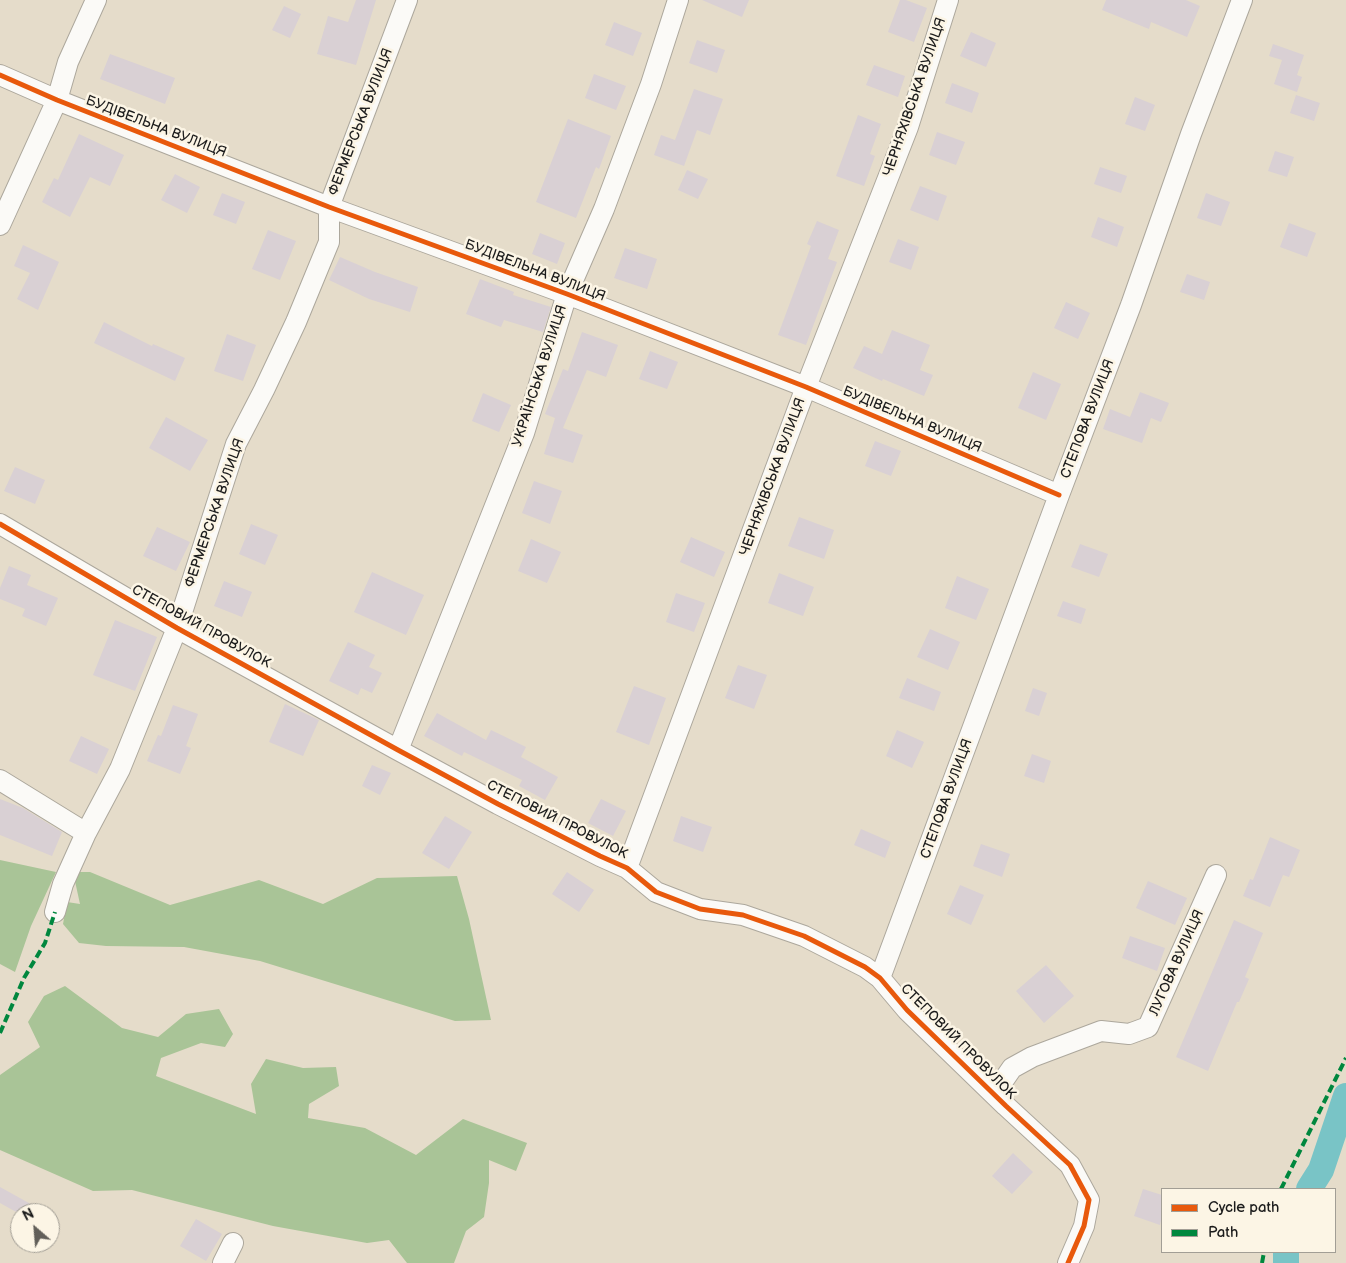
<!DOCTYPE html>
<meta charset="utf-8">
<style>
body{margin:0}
#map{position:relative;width:1346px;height:1263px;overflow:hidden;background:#e5dcca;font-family:"Balsamiq Sans",sans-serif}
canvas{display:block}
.legend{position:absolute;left:1161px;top:1188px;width:175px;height:65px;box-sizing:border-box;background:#fcf5e5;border:1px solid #a29e95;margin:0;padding:6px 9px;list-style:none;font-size:15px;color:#1c1c1c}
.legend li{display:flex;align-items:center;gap:10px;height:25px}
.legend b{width:25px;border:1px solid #a29e95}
.north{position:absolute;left:10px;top:1203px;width:50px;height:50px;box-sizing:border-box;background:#fcf5e5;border:1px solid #a29e95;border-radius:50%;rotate:333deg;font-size:14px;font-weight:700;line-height:20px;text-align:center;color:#1c1c1c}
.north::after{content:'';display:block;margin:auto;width:18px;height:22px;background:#625f59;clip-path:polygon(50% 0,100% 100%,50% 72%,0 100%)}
</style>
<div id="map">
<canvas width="1346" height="1263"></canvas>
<ul class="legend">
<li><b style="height:6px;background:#e8590c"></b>Cycle path</li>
<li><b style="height:6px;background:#00873e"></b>Path</li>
</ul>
<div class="north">N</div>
</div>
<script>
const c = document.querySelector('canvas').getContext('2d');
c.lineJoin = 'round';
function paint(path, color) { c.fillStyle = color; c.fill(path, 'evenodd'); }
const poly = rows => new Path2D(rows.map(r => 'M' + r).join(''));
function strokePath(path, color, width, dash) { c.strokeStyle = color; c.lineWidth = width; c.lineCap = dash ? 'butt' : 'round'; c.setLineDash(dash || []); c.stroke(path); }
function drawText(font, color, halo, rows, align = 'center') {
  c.font = font + ' "Balsamiq Sans",sans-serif'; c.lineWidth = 5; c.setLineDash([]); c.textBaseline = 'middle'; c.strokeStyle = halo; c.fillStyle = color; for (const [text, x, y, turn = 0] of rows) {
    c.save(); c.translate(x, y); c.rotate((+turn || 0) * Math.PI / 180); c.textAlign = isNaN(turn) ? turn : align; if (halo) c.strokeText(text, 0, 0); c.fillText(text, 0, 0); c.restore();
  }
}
const forest = poly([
 [0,860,56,872,31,926,15,972,0,964],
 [73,872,90,872,170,905,259,880,323,904,377,878,457,876,469,919,491,1020,455,1021,260,961,184,947,106,946,79,943,63,924,67,902,80,904],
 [65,986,122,1028,158,1037,186,1014,219,1009,233,1034,225,1047,201,1043,161,1058,156,1076,256,1114,251,1084,266,1059,303,1068,336,1067,339,1086,309,1104,308,1118,365,1128,416,1155,463,1119,527,1143,516,1171,489,1160,489,1183,484,1217,466,1231,454,1263,407,1263,389,1240,367,1243,273,1226,132,1190,93,1191,0,1150,0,1075,40,1047,28,1022,44,996]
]);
const river = poly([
 [1309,1189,1321,1170,1346,1096],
 [1286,1252,1286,1263]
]);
const building = poly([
 [356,0,376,0,356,65,317,54,328,16,348,22],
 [702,0,749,0,742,17],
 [900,0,906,0,927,8,914,42,888,32],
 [1106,0,1186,0,1200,6,1187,37,1151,22,1149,29,1102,10],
 [284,6,301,14,290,38,272,30],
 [614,22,642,33,633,56,605,45],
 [971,32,996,43,986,67,960,56],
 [697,40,725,50,717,73,689,63],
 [1273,44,1304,55,1297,75,1302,77,1297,92,1274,84,1282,60,1269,56],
 [110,54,175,78,165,104,100,79],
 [874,65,905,76,898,97,866,85],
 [594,74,626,86,616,110,585,98],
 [952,83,979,93,972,113,945,103],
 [694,89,723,99,710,135,697,130,684,166,654,155,661,135,675,140],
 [1296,95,1320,103,1314,121,1290,113],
 [1135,97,1155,105,1145,131,1125,124],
 [858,115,881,124,870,154,875,156,864,186,836,176],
 [568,119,611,136,599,169,596,167,576,218,536,202],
 [937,132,965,142,956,165,929,155],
 [79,134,124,155,110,186,90,177,70,217,42,202,54,178,58,180],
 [1275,151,1294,157,1287,177,1268,171],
 [1100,167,1127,176,1121,193,1094,184],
 [687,170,708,179,698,199,678,190],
 [175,174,200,187,187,213,161,200],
 [920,186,947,196,938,221,910,210],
 [222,193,245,202,236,224,213,215],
 [1206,193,1230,202,1221,226,1197,218],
 [1098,217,1124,227,1117,247,1091,237],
 [817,221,839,230,828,259,837,262,806,345,778,335,811,246,807,244],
 [1289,223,1316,233,1307,257,1280,247],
 [268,230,296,241,280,280,252,269],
 [540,233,565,243,557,264,532,254],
 [898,239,919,247,911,270,889,262],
 [23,245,59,262,38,310,17,299,30,273,14,266],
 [625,248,657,259,647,289,614,278],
 [340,257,375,272,418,287,410,312,369,299,329,280],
 [1187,274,1210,282,1204,300,1180,292],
 [480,279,514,292,513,295,551,307,543,332,504,320,501,327,466,314],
 [1066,302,1090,313,1078,339,1054,328],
 [104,322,152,346,153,344,185,358,175,381,94,343],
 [892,330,930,345,920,370,933,375,924,396,883,379,882,381,853,368,864,346,882,354],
 [582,332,618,345,606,377,587,370,563,428,583,435,573,463,544,454,555,418,545,414,563,369,568,371],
 [227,334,256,345,243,381,214,371],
 [650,351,678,362,667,389,639,379],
 [1033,372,1061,384,1046,420,1018,408],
 [1140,392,1169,403,1161,422,1151,418,1142,443,1103,429,1110,409,1130,417],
 [483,393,511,405,499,432,472,421],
 [166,417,208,440,190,471,149,448],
 [875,441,901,451,891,476,865,466],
 [15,467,45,480,35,504,4,491],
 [534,481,562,491,550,524,522,513],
 [799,517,834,530,824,559,788,546],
 [251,524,278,535,265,565,239,554],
 [157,527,190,542,176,571,143,556],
 [691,537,725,552,714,577,680,562],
 [531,539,561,552,547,583,518,571],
 [1080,544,1108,554,1099,577,1071,567],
 [9,566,31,575,27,585,58,598,46,626,22,616,25,609,0,599,0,588],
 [372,572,424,595,406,635,354,612],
 [779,573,814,587,803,616,768,603],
 [957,576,989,589,976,620,945,608],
 [224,581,252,592,242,617,214,606],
 [676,593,705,603,694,632,666,622],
 [1063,601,1086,609,1081,624,1057,616],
 [115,620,157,637,135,691,93,675],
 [930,629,960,642,948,670,917,657],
 [348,642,375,655,369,667,382,673,372,693,361,688,358,695,329,681],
 [738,665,767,675,754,709,725,698],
 [907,678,941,692,934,711,899,698],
 [634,686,666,698,649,745,616,732],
 [1033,688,1047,693,1039,716,1025,711],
 [285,704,319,720,303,756,269,742],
 [173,705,198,714,186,746,191,748,180,774,147,761,158,735,161,736],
 [437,713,486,740,491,730,526,747,521,757,558,777,545,800,519,786,522,780,464,752,462,756,424,736],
 [897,730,924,742,912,768,886,756],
 [81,736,109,749,97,774,69,761],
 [1032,754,1051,761,1044,783,1024,776],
 [372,765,391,773,380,795,362,786],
 [0,799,23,808,62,832,52,856,0,835],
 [601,799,626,811,613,836,588,823],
 [445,816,472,832,449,869,422,853],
 [681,816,712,827,703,852,673,841],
 [861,829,891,842,885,858,854,845],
 [1270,837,1300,850,1289,877,1283,875,1270,907,1243,896,1250,879,1253,880],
 [981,844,1010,854,1002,877,973,866],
 [567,872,594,890,579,912,552,894],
 [1148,881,1187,898,1175,925,1136,908],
 [960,885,984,895,971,925,947,914],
 [1234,920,1263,933,1245,977,1249,979,1239,1002,1237,1002,1208,1071,1176,1057],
 [1130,936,1165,948,1157,971,1122,958],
 [1046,965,1074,996,1044,1023,1016,991],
 [1013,1153,1033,1172,1012,1194,992,1176],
 [0,1187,47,1213,18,1213,0,1203],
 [1143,1189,1162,1195,1162,1216,1160,1225,1134,1216],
 [196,1219,222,1234,206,1261,180,1246]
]);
const minor = poly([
 [0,75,57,100,329,207,567,294,806,387,1059,495],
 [0,225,57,100,68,62,96,0],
 [0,524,177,628,398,750,498,804,600,856,627,868,656,892,700,909,743,915,804,936,865,967,880,978,907,1010,1006,1106,1070,1165,1089,1200,1084,1226,1068,1263],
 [398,750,524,433,567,294,604,209,651,84,678,0],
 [0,780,86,833],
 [627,868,806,387,908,127,948,0],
 [55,912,63,884,86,833,120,769,177,628,236,444,264,390,296,322,329,242,329,207,407,0],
 [880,978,1059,495,1131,305,1191,134,1242,0],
 [994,1094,1012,1068,1032,1057,1101,1031,1129,1034,1148,1027,1216,875],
 [223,1263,233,1243]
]);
const quiet = poly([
 [0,1033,24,978,45,943,55,912],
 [1281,1189,1346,1058],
 [1262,1263,1264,1252]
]);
const cycleway = poly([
 [0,75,57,100,329,207,567,294,806,387,1059,495],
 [0,524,177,628,398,750,498,804,600,856,627,868,656,892,700,909,743,915,804,936,865,967,880,978,907,1010,1006,1106,1070,1165,1089,1200,1084,1226,1068,1263]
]);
const streetNames = [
 ["ЧЕРНЯХІВСЬКА ВУЛИЦЯ",915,97,-71],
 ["ФЕРМЕРСЬКА ВУЛИЦЯ",361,122,-69],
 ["БУДІВЕЛЬНА ВУЛИЦЯ",156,127,21],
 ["БУДІВЕЛЬНА ВУЛИЦЯ",535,271,21],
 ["УКРАЇНСЬКА ВУЛИЦЯ",540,376,-72],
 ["СТЕПОВА ВУЛИЦЯ",1088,419,-69],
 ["БУДІВЕЛЬНА ВУЛИЦЯ",912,420,23],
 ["ЧЕРНЯХІВСЬКА ВУЛИЦЯ",773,477,-70],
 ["ФЕРМЕРСЬКА ВУЛИЦЯ",215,513,-71],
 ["СТЕПОВИЙ ПРОВУЛОК",201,627,29],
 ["СТЕПОВА ВУЛИЦЯ",947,799,-70],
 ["СТЕПОВИЙ ПРОВУЛОК",557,820,27],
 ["ЛУГОВА ВУЛИЦЯ",1177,963,-66],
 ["СТЕПОВИЙ ПРОВУЛОК",958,1042,45]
];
paint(forest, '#a9c497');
strokePath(river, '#79c4c6', 26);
paint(building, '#d9d0d4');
strokePath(minor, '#aca79c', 22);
strokePath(minor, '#fbfaf7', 20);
strokePath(quiet, '#00873e', 4, [8, 4]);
strokePath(cycleway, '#e8590c', 5);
drawText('14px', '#1c1c1c', '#fcf5e5', streetNames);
</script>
